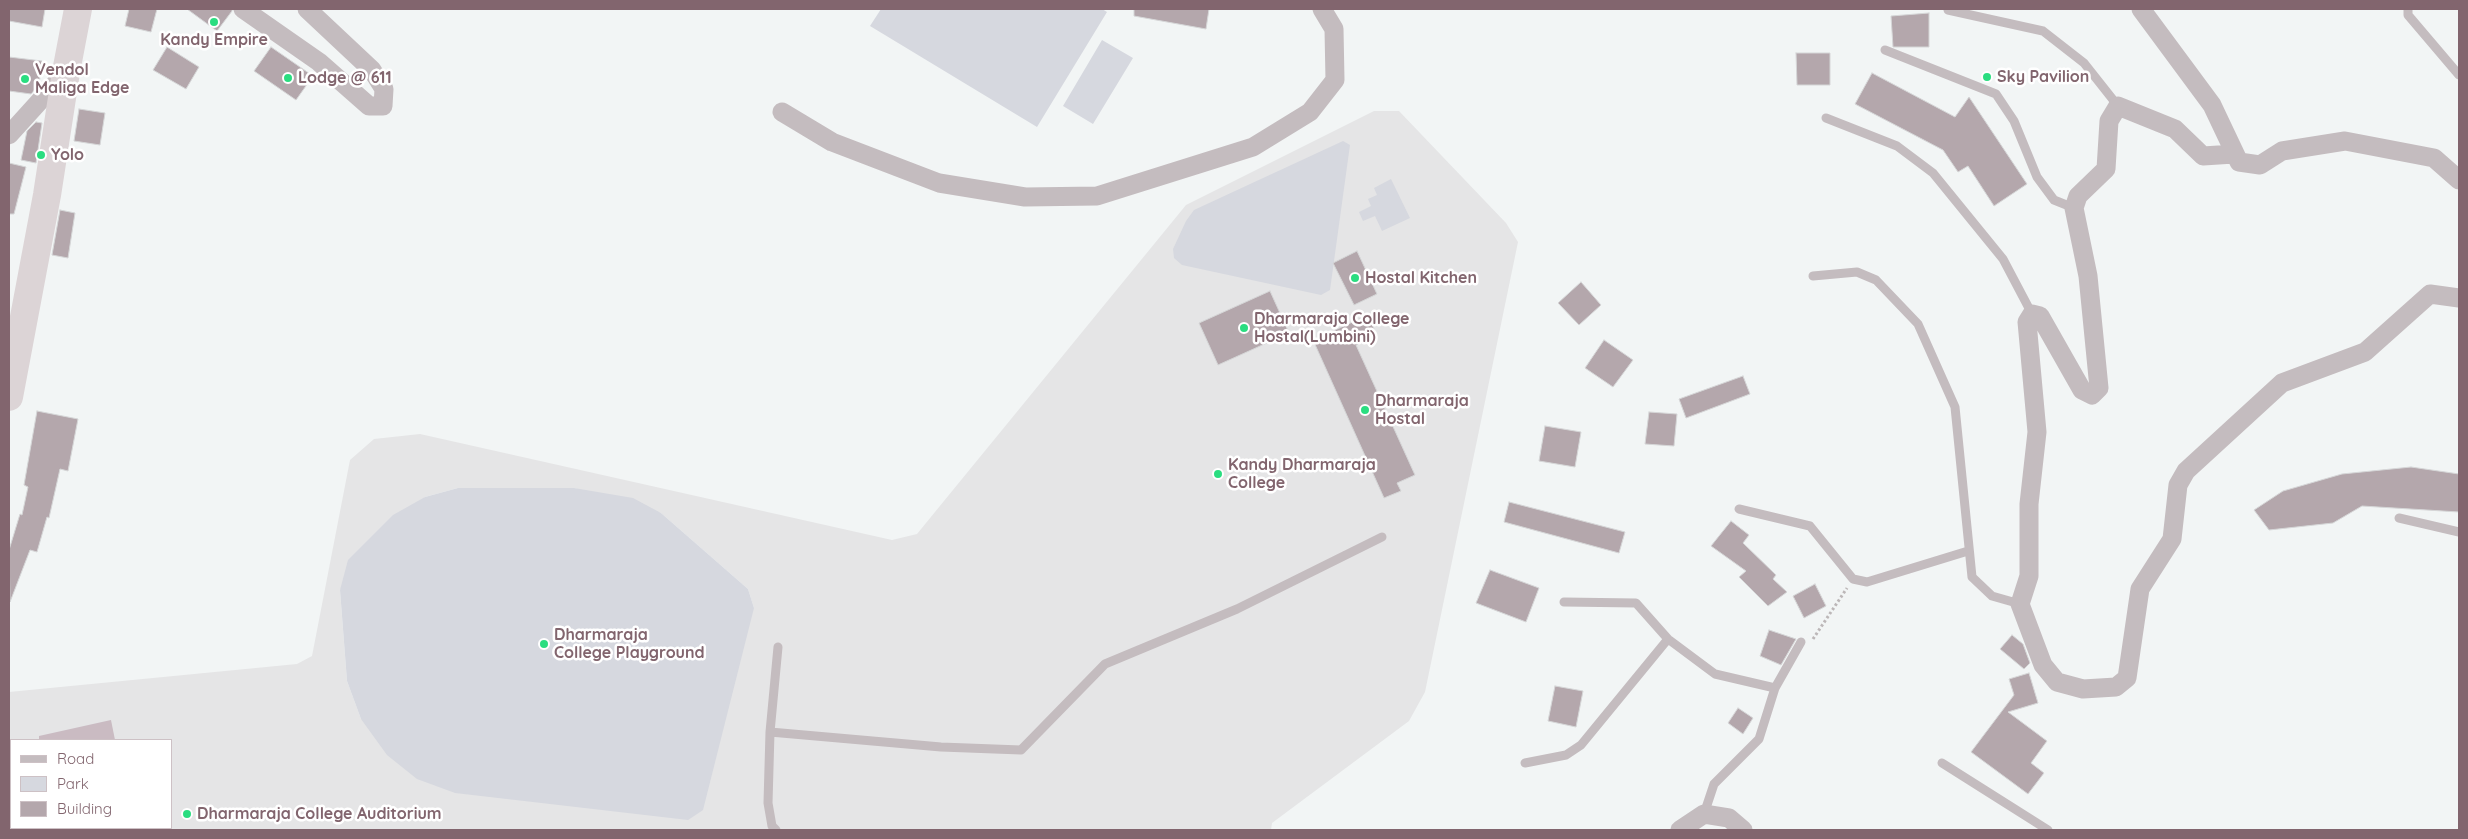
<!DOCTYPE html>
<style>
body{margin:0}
#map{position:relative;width:2468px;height:839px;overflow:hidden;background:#f2f5f5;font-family:Quicksand,sans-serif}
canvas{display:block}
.frame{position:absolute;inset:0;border:10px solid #82656e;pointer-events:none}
.legend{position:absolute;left:10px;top:739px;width:162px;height:90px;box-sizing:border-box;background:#fff;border:1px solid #cdc1c5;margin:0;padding:6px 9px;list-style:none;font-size:15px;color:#82656e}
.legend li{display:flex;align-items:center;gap:10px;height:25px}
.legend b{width:25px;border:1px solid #cdc1c5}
</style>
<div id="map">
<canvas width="2468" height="839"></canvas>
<div class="frame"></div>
<ul class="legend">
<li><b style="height:6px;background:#c4bcbf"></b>Road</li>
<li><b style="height:14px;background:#d6d8df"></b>Park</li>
<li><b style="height:14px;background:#b4a7ac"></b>Building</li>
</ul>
</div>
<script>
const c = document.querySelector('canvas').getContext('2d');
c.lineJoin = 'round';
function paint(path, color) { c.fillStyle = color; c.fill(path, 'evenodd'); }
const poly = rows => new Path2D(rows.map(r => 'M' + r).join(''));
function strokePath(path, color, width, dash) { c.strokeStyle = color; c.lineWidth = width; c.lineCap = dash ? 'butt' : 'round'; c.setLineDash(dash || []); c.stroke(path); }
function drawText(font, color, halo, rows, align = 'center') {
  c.font = font + ' Quicksand,sans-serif'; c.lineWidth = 5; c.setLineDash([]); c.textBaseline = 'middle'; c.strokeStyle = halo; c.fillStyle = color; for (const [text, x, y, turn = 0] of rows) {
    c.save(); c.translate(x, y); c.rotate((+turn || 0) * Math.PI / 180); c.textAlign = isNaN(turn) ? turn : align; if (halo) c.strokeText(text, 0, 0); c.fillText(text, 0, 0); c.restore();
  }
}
const built = poly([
 [1374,111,1399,111,1506,223,1518,242,1425,692,1409,721,1272,823,1271,830,43,830,42,828,171,828,171,740,11,740,11,784,9,780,9,692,297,664,312,656,350,460,374,439,420,434,892,540,917,534,1186,205],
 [458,488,574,488,661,513,748,589,754,608,361,719,347,681,340,590,425,497]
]);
const green = poly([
 [881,9,1102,9,1107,12,1037,127,870,26],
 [1102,40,1133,58,1093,124,1063,106],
 [1343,141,1350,145,1330,290,1321,295,1182,265,1174,258,1173,249,1186,221,1194,210],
 [1391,179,1410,218,1382,231,1375,216,1363,221,1359,212,1371,206,1368,199,1377,195,1374,188],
 [458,488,574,488,633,498,661,513,748,589,754,608,703,810,688,820,455,793,417,779,387,755,361,719,347,681,340,590,348,560,393,515,425,497]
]);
const water = poly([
 [111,720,115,740,39,740,39,736]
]);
const building = poly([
 [9,9,45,9,42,27,9,21,9,9],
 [129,9,157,9,151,32,125,26,129,9],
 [187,9,232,9,232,11,217,31,187,9],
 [1134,9,1209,9,1206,29,1134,16,1134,9],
 [1929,13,1929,47,1893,47,1891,16,1929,13],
 [167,47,199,67,186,89,153,70,167,47],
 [271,47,313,76,296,100,254,71,271,47],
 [1796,53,1830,53,1830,85,1797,85,1796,53],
 [9,57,42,61,39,85,31,94,9,91,9,57],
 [1872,73,1955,117,1969,97,2027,184,1994,206,1968,166,1958,172,1943,150,1855,104,1872,73],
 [79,109,105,113,100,145,74,141,79,109],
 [36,122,42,123,36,163,21,160,27,131,36,122],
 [9,163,26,167,14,214,9,214,9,163],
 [60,210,75,213,68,258,52,255,60,210],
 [1357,251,1377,294,1354,305,1333,263,1357,251],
 [1581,282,1601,305,1579,325,1558,303,1581,282],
 [1270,291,1289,333,1218,365,1199,323,1270,291],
 [1368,315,1377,336,1356,345,1415,475,1397,483,1401,491,1384,498,1313,340,1368,315],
 [1604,340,1633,360,1613,387,1585,368,1604,340],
 [1743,376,1750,394,1686,418,1679,399,1743,376],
 [37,411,78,419,68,471,60,469,49,518,47,517,37,552,30,550,10,602,9,550,20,514,22,515,28,487,24,485,37,411],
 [1649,412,1677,414,1674,446,1645,444,1649,412],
 [1545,426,1581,432,1575,467,1539,461,1545,426],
 [2411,467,2459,474,2459,512,2362,506,2333,523,2269,530,2254,510,2283,491,2342,474,2411,467],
 [1509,502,1625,532,1619,553,1504,522,1509,502],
 [1731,521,1749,535,1743,543,1776,575,1773,579,1787,592,1768,606,1739,577,1746,571,1711,546,1731,521],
 [1490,570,1539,588,1526,622,1476,603,1490,570],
 [1815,584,1826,606,1804,618,1793,596,1815,584],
 [1769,630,1796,639,1781,665,1760,656,1769,630],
 [2012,635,2023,644,2030,663,2024,669,2000,649,2012,635],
 [2029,673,2038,703,2008,712,2047,741,2031,763,2044,773,2028,794,1971,752,2014,695,2009,679,2029,673],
 [1555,686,1583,691,1576,727,1548,721,1555,686],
 [1738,708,1753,718,1743,734,1728,723,1738,708]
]);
const path = poly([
 [1813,639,1847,588]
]);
const service = poly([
 [2408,9,2408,15,2459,75],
 [1948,10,2043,31,2084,63,2118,106],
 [1885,50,1996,94,2014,121,2037,177,2054,200,2074,208],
 [1826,118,1897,146,1933,173,2003,259,2032,314],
 [1813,276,1857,272,1876,280,1918,324,1955,407,1972,577,1992,596,2020,604],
 [1739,509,1810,526,1853,579,1867,582,1968,551],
 [2399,518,2459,532],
 [1564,602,1636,603,1668,639,1715,674,1775,688],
 [770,732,941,747,1021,750,1105,664,1237,609,1382,537],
 [1525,763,1566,755,1581,745,1668,639],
 [1942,763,2048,830],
 [1704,814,1714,784,1759,739,1775,688,1801,642],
 [776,830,772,826,768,803,770,732,778,647]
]);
const minor = poly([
 [243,9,319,62,369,106,383,106,384,89,372,70,307,9],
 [2141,9,2212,105,2239,162,2260,165,2282,151,2345,141,2434,158,2459,180],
 [782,112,832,142,939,183,1025,197,1097,196,1253,147,1310,112,1335,80,1334,29,1322,9],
 [9,135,66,72],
 [2234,154,2203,156,2175,129,2118,106,2109,121,2106,169,2078,196,2074,208,2088,276,2099,388,2092,395,2082,390,2040,316,2032,314,2027,322,2037,432,2029,504,2029,576,2020,604,2043,665,2057,682,2083,689,2116,687,2127,678,2140,589,2172,539,2178,485,2186,471,2282,383,2365,352,2430,294,2459,298],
 [9,826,13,830],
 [1680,830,1704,814,1729,818,1743,830]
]);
const trunk = poly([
 [9,397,47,195,66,72,78,9]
]);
const markers = [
 [214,22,5,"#2add80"],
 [1987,77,5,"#2add80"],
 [288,78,5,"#2add80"],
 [25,79,5,"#2add80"],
 [41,155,5,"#2add80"],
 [1355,278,5,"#2add80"],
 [1244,328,5,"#2add80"],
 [1365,410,5,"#2add80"],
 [1218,474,5,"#2add80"],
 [544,644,5,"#2add80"],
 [187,814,5,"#2add80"]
];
const poiNames = [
 ["Kandy Empire",214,40,"center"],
 ["Vendol",35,70],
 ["Maliga Edge",35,88],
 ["Sky Pavilion",1997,77],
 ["Lodge @ 611",298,78],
 ["Yolo",51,155],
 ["Hostal Kitchen",1365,278],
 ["Dharmaraja College",1254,319],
 ["Hostal(Lumbini)",1254,337],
 ["Dharmaraja",1375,401],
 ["Hostal",1375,419],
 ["Kandy Dharmaraja",1228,465],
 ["College",1228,483],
 ["Dharmaraja",554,635],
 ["College Playground",554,653],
 ["Dharmaraja College Auditorium",197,814]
];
paint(built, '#e5e5e6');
paint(green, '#d6d8df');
paint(water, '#cabbc2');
paint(building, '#b4a7ac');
strokePath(building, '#d5d6d7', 1);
strokePath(path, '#bcb7b8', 3, [2.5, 2.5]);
strokePath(service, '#c4bcbf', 9);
strokePath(minor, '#c4bcbf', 19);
strokePath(trunk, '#dcd4d6', 28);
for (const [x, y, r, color] of markers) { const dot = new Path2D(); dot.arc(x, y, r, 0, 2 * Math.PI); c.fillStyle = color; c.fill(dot); strokePath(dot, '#fff', 2); }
drawText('bold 16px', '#82656e', '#fff', poiNames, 'left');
</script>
